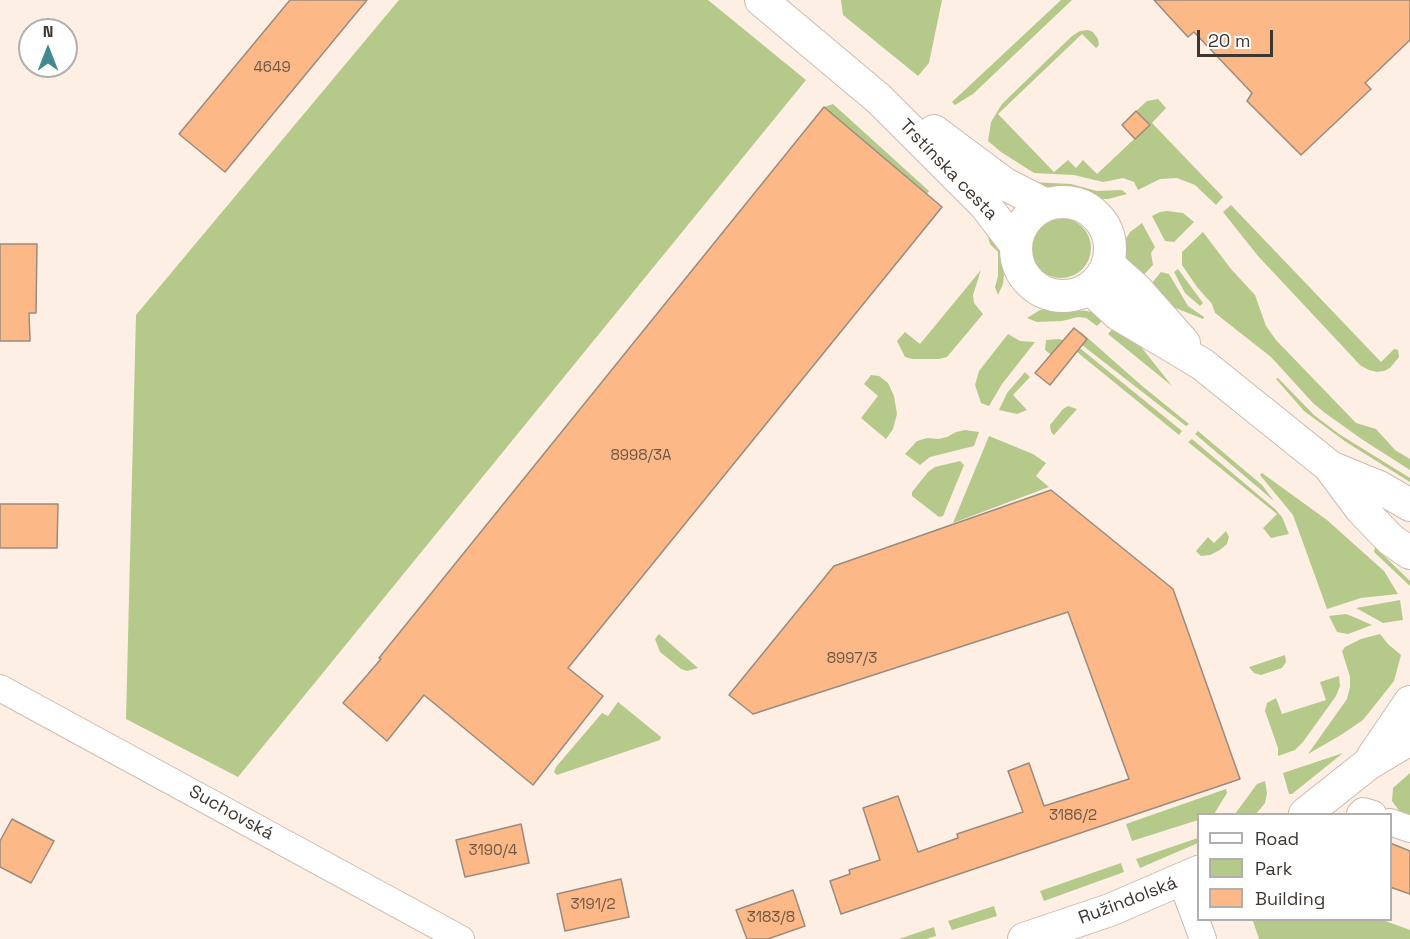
<!DOCTYPE html>
<meta charset="utf-8">
<style>
body{margin:0}
#map{position:relative;width:1410px;height:939px;overflow:hidden;background:#feefe5;font-family:"Space Grotesk",sans-serif}
canvas{display:block}
.legend{position:absolute;left:1197px;top:813px;width:195px;height:108px;box-sizing:border-box;background:#fff;border:2px solid #b1afad;margin:0;padding:8px 10px;list-style:none;font-size:18px;color:#3d3631}
.legend li{display:flex;align-items:center;gap:12px;height:30px}
.legend b{width:30px;border:2px solid #b1afad}
.north{position:absolute;left:18px;top:18px;width:60px;height:60px;box-sizing:border-box;background:#fff;border:2px solid #b1afad;border-radius:50%;rotate:0deg;font-size:16px;font-weight:700;line-height:24px;text-align:center;color:#3d3631}
.north::after{content:'';display:block;margin:auto;width:21px;height:27px;background:#438992;clip-path:polygon(50% 0,100% 100%,50% 72%,0 100%)}
.scale{position:absolute;left:1197px;top:30px;width:76px;height:27px;box-sizing:border-box;border:3px solid #3d3631;border-top:0;padding-left:8px;font-size:18px;line-height:21px;white-space:nowrap;color:#3d3631;-webkit-text-stroke:4px #fff;paint-order:stroke}
</style>
<div id="map">
<canvas width="1410" height="939"></canvas>
<ul class="legend">
<li><b style="height:8px;background:#fff"></b>Road</li>
<li><b style="height:16px;background:#b5c98b"></b>Park</li>
<li><b style="height:16px;background:#fcb987"></b>Building</li>
</ul>
<div class="north">N</div>
<div class="scale">20 m</div>
</div>
<script>
const c = document.querySelector('canvas').getContext('2d');
c.lineJoin = 'round';
function paint(path, color) { c.fillStyle = color; c.fill(path, 'evenodd'); }
const poly = rows => new Path2D(rows.map(r => 'M' + r).join(''));
function strokePath(path, color, width, dash) { c.strokeStyle = color; c.lineWidth = width; c.lineCap = dash ? 'butt' : 'round'; c.setLineDash(dash || []); c.stroke(path); }
function drawText(font, color, halo, rows, align = 'center') {
  c.font = font + ' "Space Grotesk",sans-serif'; c.lineWidth = 4.5; c.setLineDash([]); c.textBaseline = 'middle'; c.strokeStyle = halo; c.fillStyle = color; for (const [text, x, y, turn = 0] of rows) {
    c.save(); c.translate(x, y); c.rotate((+turn || 0) * Math.PI / 180); c.textAlign = isNaN(turn) ? turn : align; if (halo) c.strokeText(text, 0, 0); c.fillText(text, 0, 0); c.restore();
  }
}
const green = poly([
 [399,0,708,0,806,80,238,777,126,719,136,315],
 [841,0,942,0,929,63,918,76,843,15],
 [1061,0,1072,0,973,94,955,105,952,102],
 [1088,30,1093,32,1098,39,1099,45,1096,48,1082,34,998,114,1054,172,1068,160,1076,168,1083,160,1097,174,1149,125,1136,111,1147,101,1158,99,1166,108,1152,123,1223,197,1216,205,1195,185,1177,178,1160,179,1138,190,1134,182,1123,178,1103,182,1074,175,1034,173,1001,152,988,141,991,122,1002,104,1072,36,1080,31],
 [833,104,929,191,927,194,824,107],
 [1031,182,1071,184,1097,191,1122,190,1127,194,1108,199,1099,199,1072,188,1045,187],
 [1231,205,1381,362,1394,349,1398,350,1399,357,1390,368,1384,371,1377,372,1369,370,1361,366,1258,256,1223,212],
 [1167,211,1183,213,1194,222,1174,242,1165,241,1152,216,1160,212],
 '1031 248a30 30 0 1 1 60 0a30 30 0 1 1-60 0Z',
 [1142,223,1155,247,1151,253,1153,265,1138,281,1126,267,1122,254,1124,242,1130,232],
 [1203,232,1231,269,1255,295,1266,326,1276,340,1356,423,1376,429,1395,450,1410,459,1410,470,1363,440,1325,413,1313,403,1271,357,1215,313,1212,304,1197,287,1182,265,1182,252],
 [987,233,999,244,1004,275,1003,284,998,295,995,287,998,276,998,252,990,244],
 [1178,269,1203,303,1200,306,1185,293,1174,272],
 [981,270,973,295,974,303,983,314,947,357,939,359,912,359,905,357,897,341,905,332,920,344],
 [1161,272,1169,274,1188,306,1204,317,1203,319,1168,305,1147,289],
 [1055,308,1087,311,1099,314,1105,318,1097,326,1086,318,1078,317,1062,321,1037,322,1027,318,1040,310],
 [1115,326,1142,348,1172,386,1108,334],
 [1076,331,1081,332,1141,385,1189,424,1186,426,1068,334],
 [1008,334,1020,341,1035,342,1002,384,989,406,981,403,975,385,979,371],
 [1059,339,1076,345,1182,431,1179,435,1077,352,1065,366,1045,350,1046,340],
 [1025,372,1030,377,1013,395,1027,410,1017,414,999,410,1007,393],
 [871,375,879,376,888,383,894,396,897,414,893,429,886,439,861,418,878,396,864,384],
 [1278,378,1314,415,1339,434,1410,478,1410,482,1346,442,1304,411,1276,379],
 [1068,406,1077,409,1054,435,1051,432,1050,425,1063,409],
 [965,430,979,432,974,446,930,457,920,465,905,454,917,441,927,438,939,439,947,437,956,432],
 [1198,431,1262,485,1274,501,1195,434],
 [989,436,1033,454,1046,463,1036,476,1049,487,953,523],
 [1192,439,1275,509,1282,517,1289,534,1271,538,1263,528,1277,514,1188,442],
 [960,461,964,465,943,516,939,517,912,496,912,492,928,472,935,467],
 [1262,473,1327,520,1384,571,1398,594,1361,598,1327,609,1293,515,1260,475],
 [1226,531,1229,537,1227,544,1220,550,1210,555,1201,556,1196,551,1208,537,1214,543],
 [1375,547,1410,581,1410,586,1374,552],
 [1400,600,1403,620,1383,623,1356,608],
 [1346,614,1356,618,1372,625,1348,634,1337,632,1329,616],
 [659,634,673,646,698,668,687,671,681,669,660,652,655,639],
 [1380,634,1388,644,1401,655,1394,681,1363,720,1341,735,1308,754,1347,699,1350,687,1350,677,1342,651,1345,647,1361,639],
 [1285,655,1286,662,1282,668,1261,675,1254,673,1249,667],
 [1339,676,1340,686,1336,696,1303,742,1295,750,1278,756,1278,748,1265,711,1267,703,1276,698,1282,714,1326,700,1320,682],
 [618,702,661,737,660,740,557,775,554,772,556,767,602,713,608,716],
 [1343,753,1292,794,1289,794,1283,773],
 [1410,773,1410,819,1403,816,1392,801,1393,788],
 [1265,781,1267,793,1265,803,1256,814,1235,814,1257,784],
 [1226,789,1227,793,1214,814,1198,814,1198,820,1132,841,1126,824],
 [1198,838,1198,843,1140,868,1136,859],
 [1121,863,1124,872,1044,901,1040,891],
 [994,906,997,916,952,930,948,921],
 [1257,920,1383,920,1410,930,1410,939,1259,939,1253,921],
 [934,927,936,936,926,939,899,939]
]);
const building = poly([
 [290,0,367,0,225,172,179,134,290,0],
 [1154,0,1410,0,1410,40,1365,83,1371,89,1301,155,1247,101,1252,93,1194,32,1188,37,1154,0],
 [824,107,942,207,568,668,603,696,533,785,424,695,387,741,343,703,381,659,379,658,824,107],
 [1136,111,1150,125,1135,139,1122,125,1136,111],
 [0,244,37,244,36,313,29,313,30,341,0,341,0,244],
 [1074,328,1087,339,1050,385,1035,373,1074,328],
 [1051,490,1173,589,1240,779,841,914,830,881,850,874,849,870,880,860,863,808,898,796,918,852,958,838,957,834,1023,812,1008,771,1029,763,1044,806,1129,779,1068,612,753,714,729,695,834,566,1051,490],
 [0,504,58,504,57,548,0,548,0,504],
 [12,819,54,841,31,883,0,867,0,841,12,819],
 [521,824,529,863,465,877,456,840,521,824],
 [1390,843,1410,851,1410,894,1390,887,1390,843],
 [621,879,629,917,565,931,557,894,621,879],
 [793,890,805,926,768,939,747,939,736,910,793,890]
]);
const minor = poly([
 [0,688,461,939],
 [1360,814,1363,811,1373,814],
 [1390,822,1410,829],
 [1181,880,1203,939]
]);
const major = poly([
 [761,0,879,99,985,205,1015,244],
 [934,131,1005,184,1046,205],
 '1016 249a47 47 0 1 1 94 0a47 47 0 1 1-94 0Z',
 [1108,264,1138,291,1184,343],
 [1090,288,1118,314,1202,364,1329,466,1361,509,1391,540,1410,553],
 [1330,467,1379,487,1410,505],
 [1372,758,1410,702],
 [1305,814,1368,764,1410,739],
 [1024,939,1110,910,1198,872]
]);
const numberNames = [
 ["4649",272,68],
 ["8998/3A",641,456],
 ["8997/3",852,659],
 ["3186/2",1073,816],
 ["3190/4",493,851],
 ["3191/2",593,905],
 ["3183/8",771,918]
];
const streetNames = [
 ["Trstínska cesta",948,170,46],
 ["Suchovská",231,813,29],
 ["Ružindolská",1128,901,-21]
];
paint(green, '#b5c98b');
paint(building, '#fcb987');
strokePath(building, '#9b8b7f', 1.5);
strokePath(minor, '#ccbaae', 28);
strokePath(major, '#ccbaae', 34);
strokePath(minor, '#fff', 26);
strokePath(major, '#fff', 32);
drawText('15px', '#6d5746', null, numberNames);
drawText('18px', '#3d3631', '#fff', streetNames);
</script>
